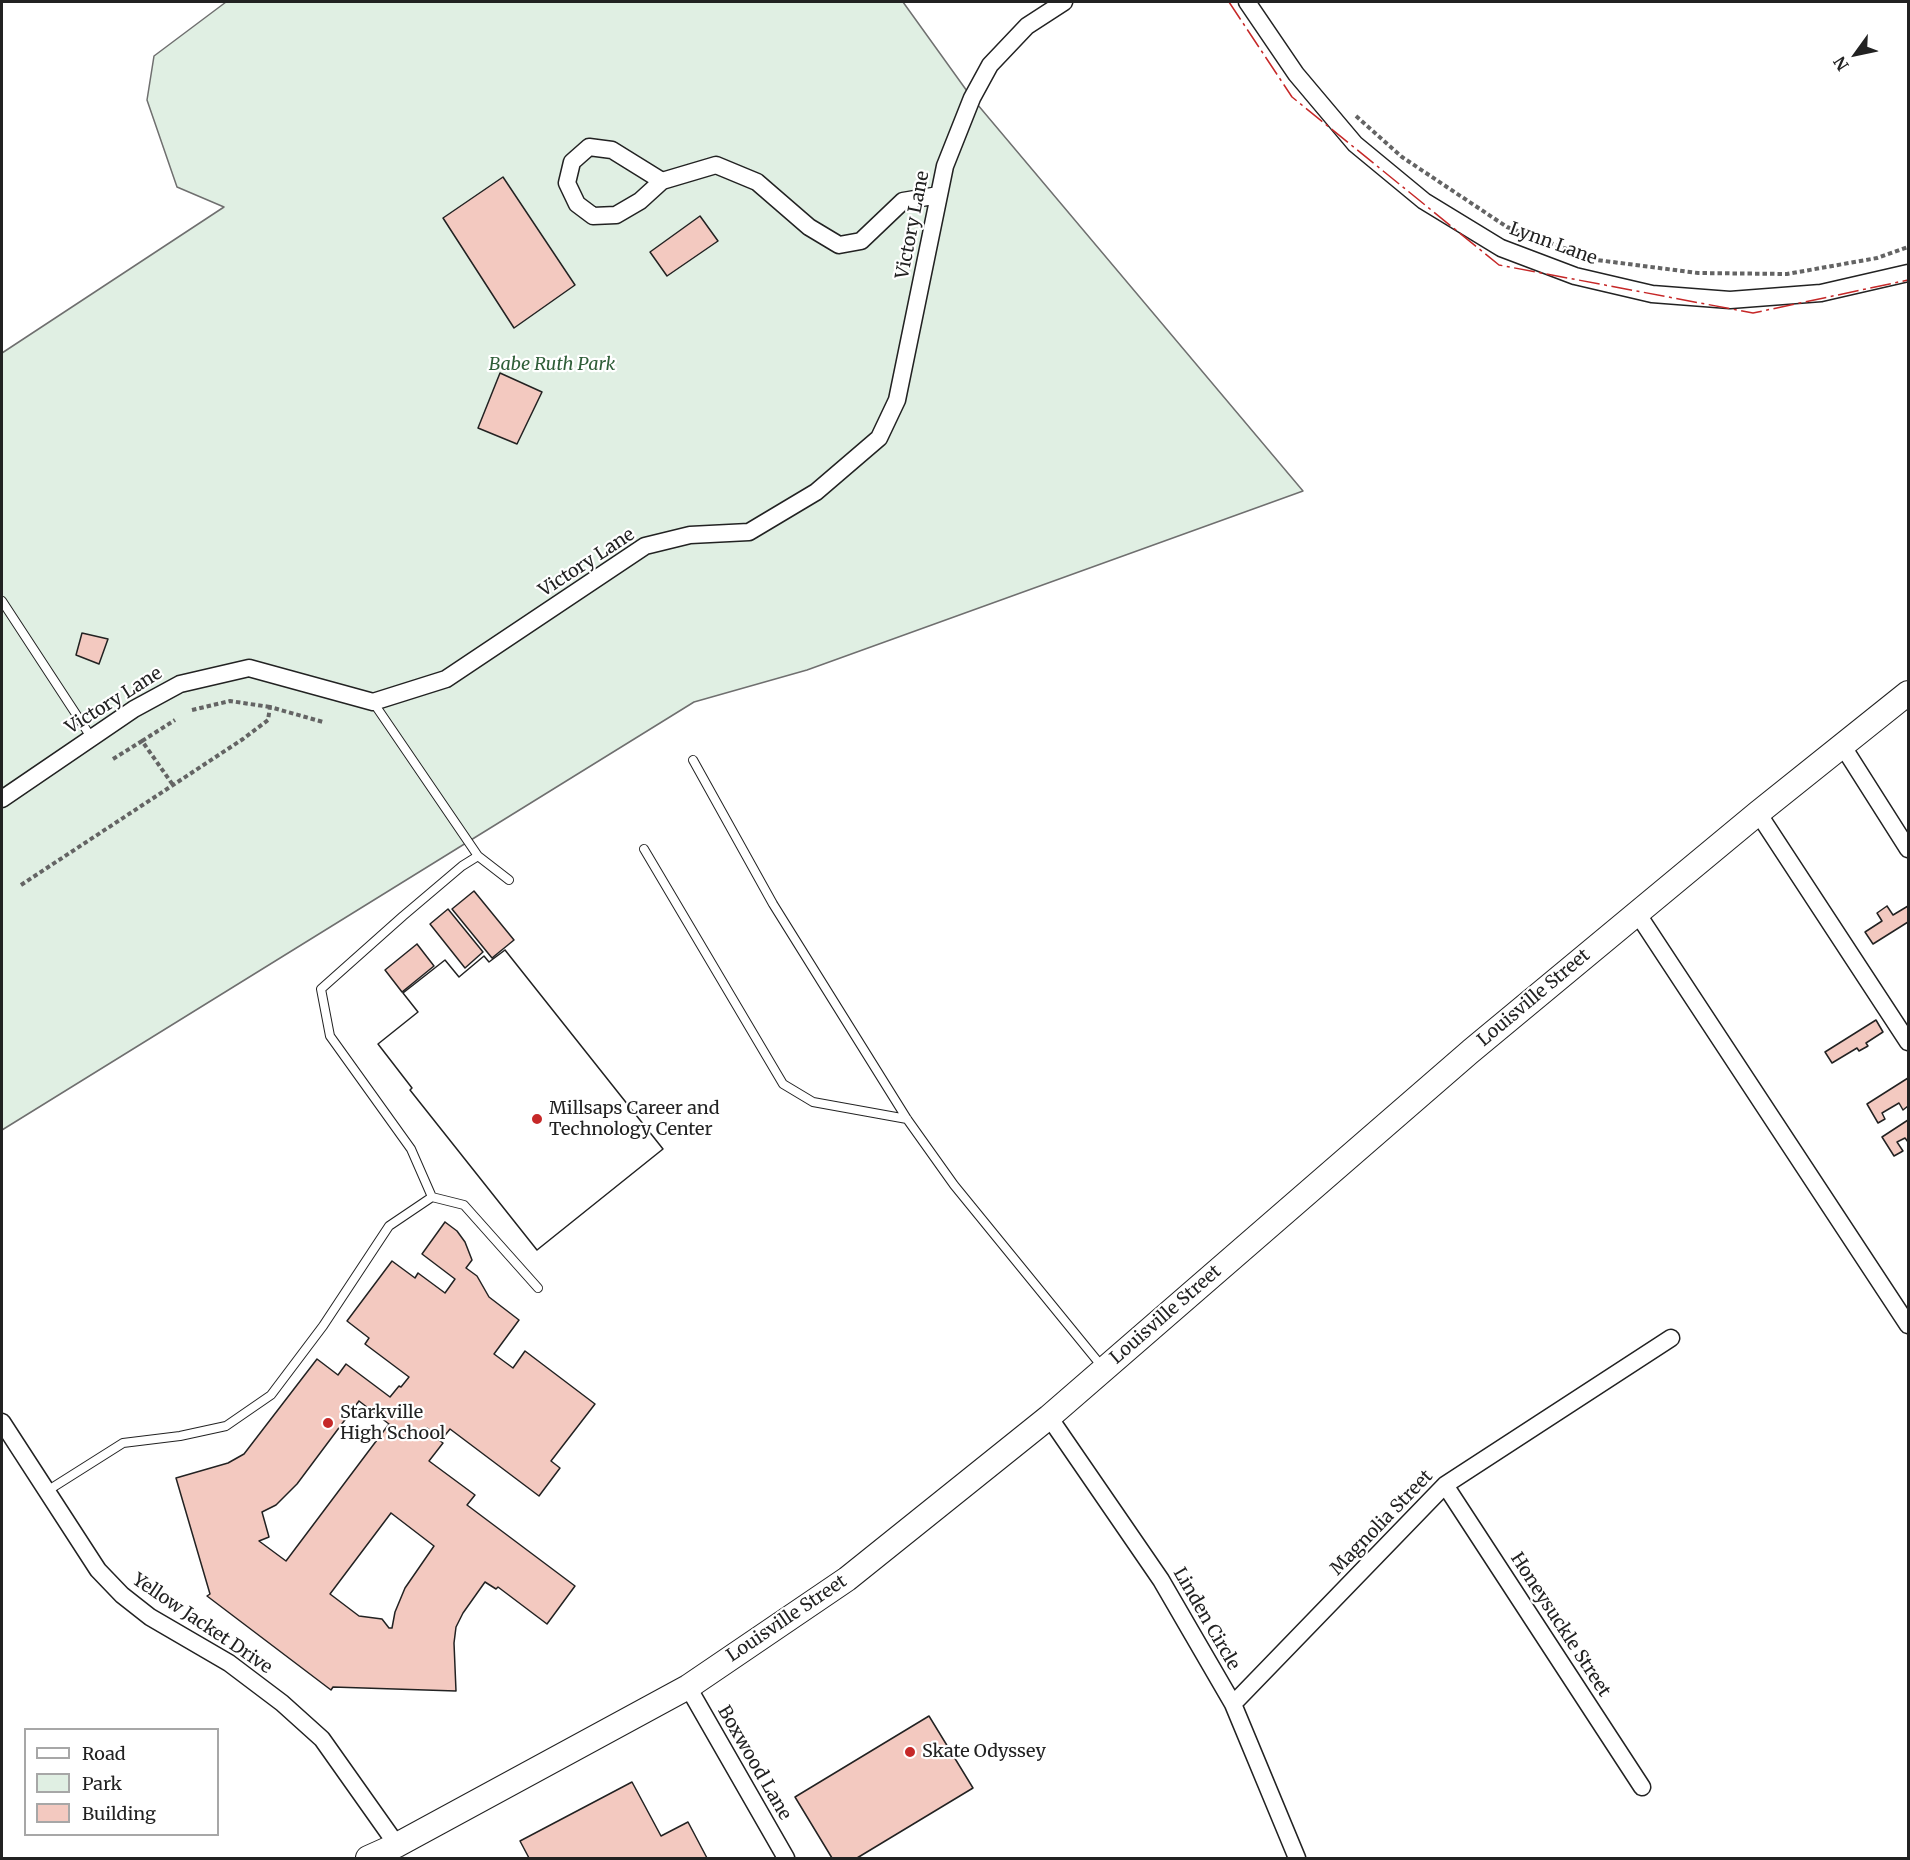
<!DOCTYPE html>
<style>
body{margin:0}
#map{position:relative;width:1910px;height:1860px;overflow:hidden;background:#fff;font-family:Merriweather,serif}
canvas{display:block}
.frame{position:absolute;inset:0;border:3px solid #222;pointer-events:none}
.legend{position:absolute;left:24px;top:1728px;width:195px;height:108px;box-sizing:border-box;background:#fff;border:2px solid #a7a7a7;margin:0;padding:8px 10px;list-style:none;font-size:18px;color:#222}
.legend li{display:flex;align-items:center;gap:12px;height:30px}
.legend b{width:30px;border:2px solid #a7a7a7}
.north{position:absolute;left:1826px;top:24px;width:60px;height:60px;-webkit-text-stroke:4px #fff;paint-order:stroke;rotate:237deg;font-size:16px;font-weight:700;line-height:24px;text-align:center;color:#222}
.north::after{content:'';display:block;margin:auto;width:21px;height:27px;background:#222;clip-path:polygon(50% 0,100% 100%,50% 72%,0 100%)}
</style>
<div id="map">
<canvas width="1910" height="1860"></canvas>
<div class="frame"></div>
<ul class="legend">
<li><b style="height:8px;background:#fff"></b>Road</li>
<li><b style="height:16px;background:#e0efe3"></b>Park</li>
<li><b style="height:16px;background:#f3c9c0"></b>Building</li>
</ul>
<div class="north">N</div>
</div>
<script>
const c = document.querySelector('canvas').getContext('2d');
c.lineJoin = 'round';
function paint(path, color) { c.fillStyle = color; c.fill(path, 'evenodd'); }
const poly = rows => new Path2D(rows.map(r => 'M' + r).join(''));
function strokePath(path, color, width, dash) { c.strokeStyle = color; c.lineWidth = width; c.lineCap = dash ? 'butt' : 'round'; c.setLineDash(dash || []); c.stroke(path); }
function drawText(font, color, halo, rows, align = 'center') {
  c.font = font + ' Merriweather,serif'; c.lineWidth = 4.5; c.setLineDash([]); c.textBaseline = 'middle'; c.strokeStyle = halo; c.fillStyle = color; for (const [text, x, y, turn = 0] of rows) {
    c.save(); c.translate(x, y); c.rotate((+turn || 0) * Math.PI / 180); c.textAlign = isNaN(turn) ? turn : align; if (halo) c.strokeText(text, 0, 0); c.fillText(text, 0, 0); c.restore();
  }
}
const green = poly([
 [226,2,903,2,972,98,1303,491,807,670,694,702,2,1130,2,353,224,207,177,187,147,100,154,56,226,2]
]);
const building = poly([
 [503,177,575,285,514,328,443,218,503,177],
 [700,216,718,241,667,276,650,252,700,216],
 [500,373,542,392,517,444,478,428,500,373],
 [82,633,108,639,99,664,76,655,82,633],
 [474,891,514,940,492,958,452,909,474,891],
 [1887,906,1893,915,1908,906,1908,922,1873,944,1865,932,1882,921,1877,913,1887,906],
 [448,909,483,952,465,968,430,924,448,909],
 [417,944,434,966,402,992,385,970,417,944],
 [505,950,663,1149,537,1250,410,1090,412,1088,378,1044,418,1012,403,993,445,960,459,977,484,956,489,962,505,950],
 [505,950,663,1149,537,1250,410,1090,412,1088,378,1044,418,1012,403,993,445,960,459,977,484,956,489,962,505,950],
 [1876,1020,1883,1032,1866,1043,1868,1046,1859,1051,1857,1048,1832,1063,1825,1052,1876,1020],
 [1908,1078,1908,1106,1903,1110,1899,1103,1882,1113,1885,1119,1878,1123,1867,1104,1908,1078],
 [1908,1120,1908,1142,1905,1138,1897,1142,1903,1151,1894,1156,1882,1137,1908,1120],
 [445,1222,457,1231,465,1242,472,1260,466,1268,477,1276,489,1297,519,1320,494,1354,513,1368,525,1351,595,1404,551,1461,560,1468,539,1496,450,1429,442,1439,427,1428,425,1430,443,1443,429,1461,475,1495,467,1505,575,1586,547,1624,498,1587,496,1589,485,1582,463,1613,456,1627,454,1643,456,1691,333,1687,331,1690,207,1596,210,1594,176,1478,228,1463,244,1454,317,1359,338,1375,346,1364,390,1397,399,1386,401,1387,409,1377,365,1344,369,1338,347,1321,392,1261,415,1278,418,1273,445,1293,455,1279,422,1254,445,1222],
 [359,1401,389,1424,286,1561,259,1541,269,1537,262,1512,276,1505,297,1484,359,1401],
 [391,1513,434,1546,405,1588,395,1612,392,1628,389,1628,382,1619,359,1616,330,1594,391,1513],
 [929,1716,973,1788,857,1858,832,1858,795,1797,929,1716],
 [632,1782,661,1836,688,1822,707,1858,529,1858,520,1841,632,1782]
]);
const path = poly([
 [1356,116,1402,157,1507,227,1597,260,1698,273,1787,274,1877,258,1908,247],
 [192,710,230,701,270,707],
 [142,741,175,720],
 [113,759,142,741,173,785],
 [21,885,243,739,268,720,270,707,323,722]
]);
const lane = poly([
 [2,601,91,737],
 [373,702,478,856],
 [693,760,773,904,907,1119,954,1185,1104,1369],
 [644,849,783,1084,813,1102,907,1119],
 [432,1197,411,1149,330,1036,321,989,403,916,462,866,478,856,509,880],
 [47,1491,123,1443,180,1436,226,1426,271,1395,323,1326,389,1226,432,1197,464,1205,538,1288]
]);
const street = poly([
 [1247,2,1296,74,1355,144,1424,201,1501,248,1575,276,1652,294,1730,300,1821,293,1908,273],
 [662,181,640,201,616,215,593,216,577,204,567,183,572,162,589,147,612,150,662,181,716,165,757,182,809,227,839,245,861,241,903,201,939,195],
 [1842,745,1908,849],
 [2,799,134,709,180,684,249,668,373,702,446,679,645,546,690,535,749,532,816,492,879,438,897,400,945,166,972,98,990,65,1027,26,1064,2],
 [1758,813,1908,1042],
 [1637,913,1908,1325],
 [1049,1417,1161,1580,1233,1704,1297,1858],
 [2,1422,98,1570,122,1595,150,1617,229,1663,282,1703,322,1739,397,1845],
 [1445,1485,1642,1787],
 [688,1687,786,1858],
 [1233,1704,1445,1485,1671,1338]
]);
const secondary = poly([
 [368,1858,397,1845,688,1687,847,1579,1049,1417,1471,1051,1758,813,1908,693]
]);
const power = poly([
 [1229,2,1292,97,1499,265,1753,313,1908,280]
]);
const markers = [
 [537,1119,6,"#c62828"],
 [328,1423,6,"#c62828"],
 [910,1752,6,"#c62828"]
];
const streetNames = [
 ["Victory Lane",913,225,-79],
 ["Lynn Lane",1553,244,20],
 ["Victory Lane",587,563,-33],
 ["Victory Lane",114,701,-32],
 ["Louisville Street",1534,998,-40],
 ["Louisville Street",1166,1315,-41],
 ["Magnolia Street",1382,1523,-46],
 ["Louisville Street",787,1619,-34],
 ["Linden Circle",1206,1619,60],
 ["Yellow Jacket Drive",202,1624,34],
 ["Honeysuckle Street",1560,1625,57],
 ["Boxwood Lane",754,1763,60]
];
const parkNames = [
 ["Babe Ruth Park",552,365]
];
const poiNames = [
 ["Millsaps Career and",549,1109],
 ["Technology Center",549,1130],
 ["Starkville",340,1413],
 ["High School",340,1434],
 ["Skate Odyssey",922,1752]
];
paint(green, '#e0efe3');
strokePath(green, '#6f6f6f', 1.5);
paint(building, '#f3c9c0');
strokePath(building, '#222', 1.5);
strokePath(lane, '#222', 10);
strokePath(street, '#222', 19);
strokePath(secondary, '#222', 26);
strokePath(path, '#646464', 4, [4.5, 3]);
strokePath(lane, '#fff', 8);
strokePath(street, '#fff', 16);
strokePath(secondary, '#fff', 24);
strokePath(power, '#c62828', 1.5, [21, 4.5, 3, 4.5]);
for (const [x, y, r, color] of markers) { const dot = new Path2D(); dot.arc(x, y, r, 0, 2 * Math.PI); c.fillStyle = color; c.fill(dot); strokePath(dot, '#fff', 2); }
drawText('18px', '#222', '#fff', streetNames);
drawText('italic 18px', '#2f5e38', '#fff', parkNames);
drawText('18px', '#222', '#fff', poiNames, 'left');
</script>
